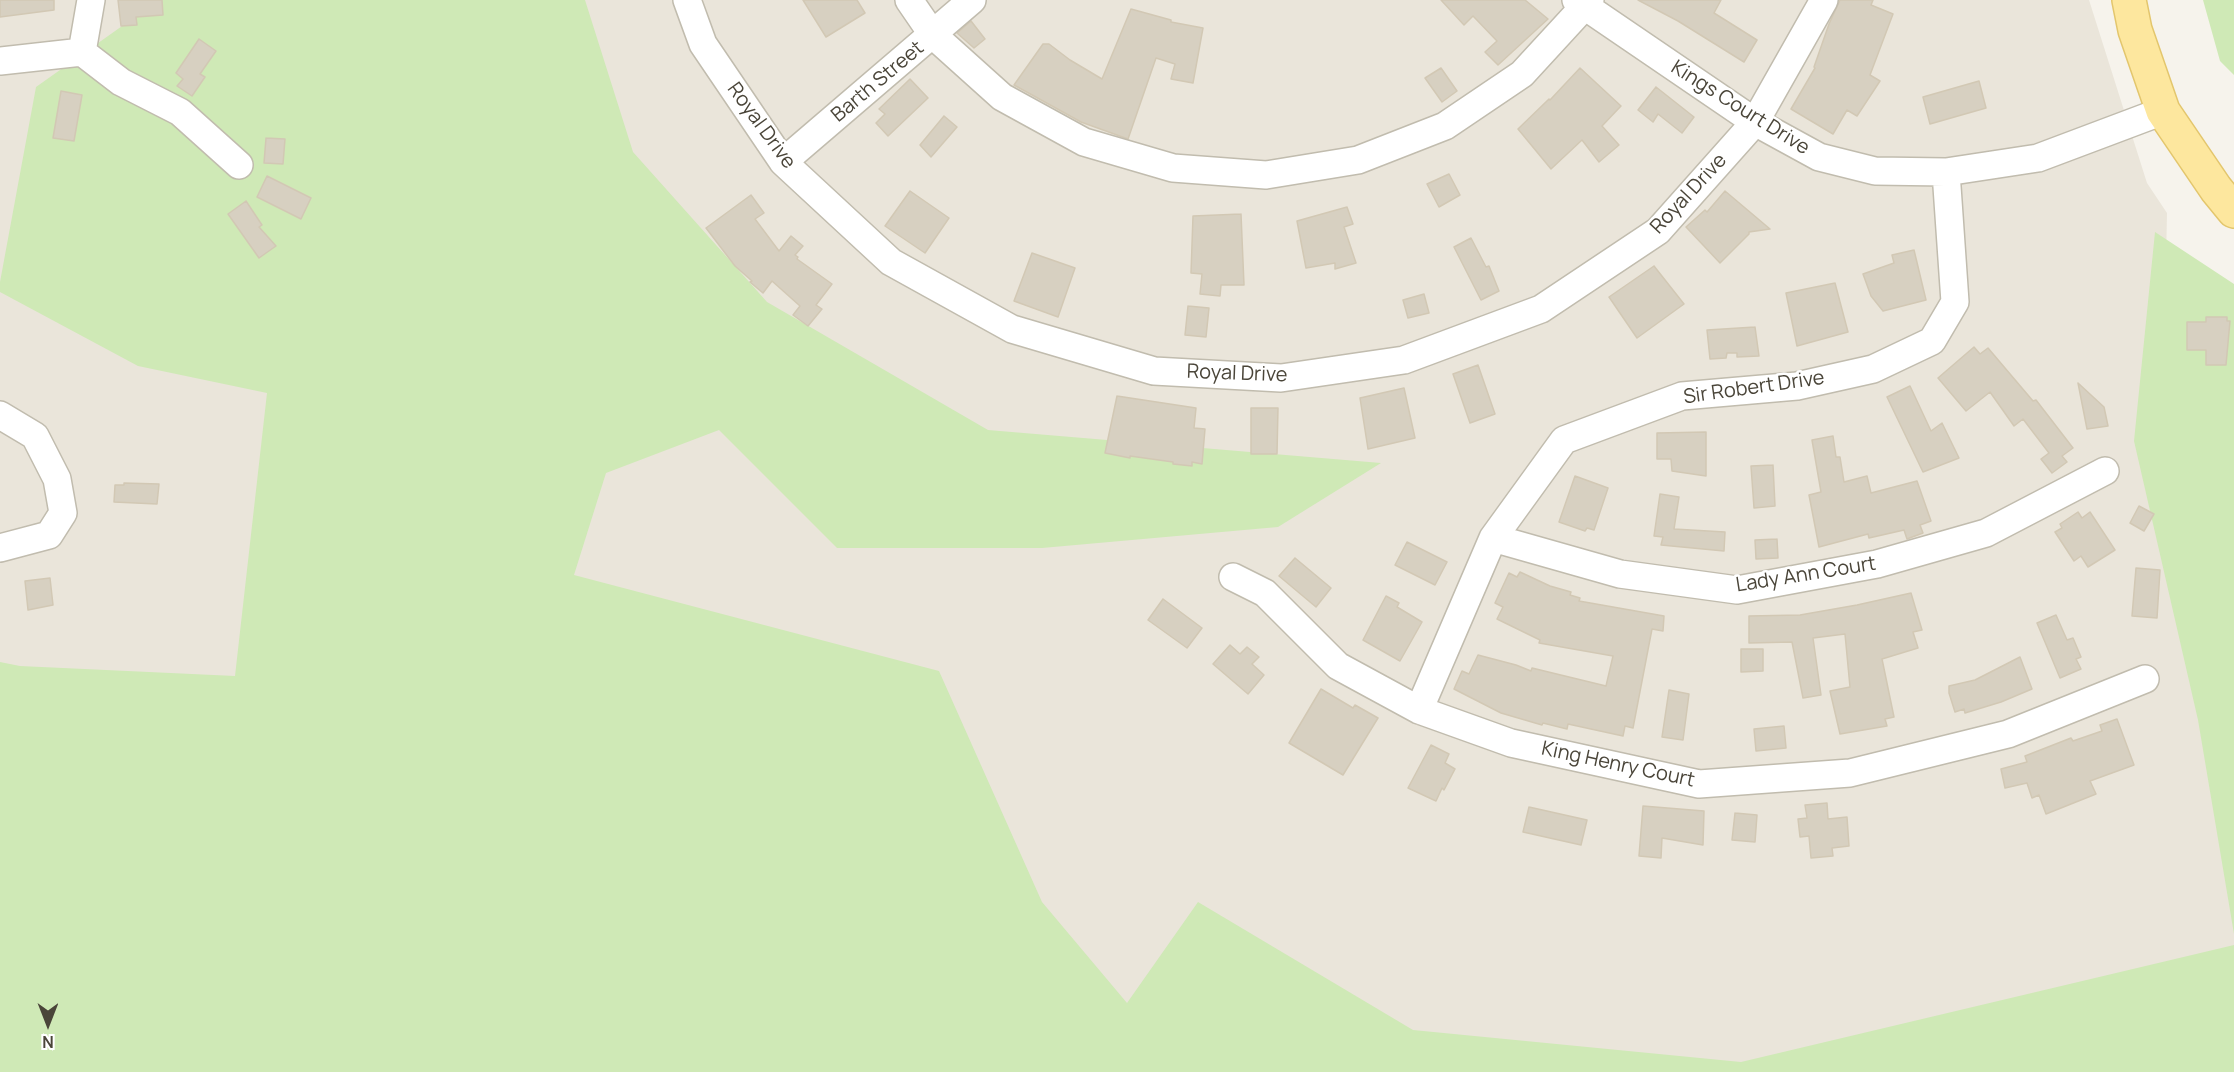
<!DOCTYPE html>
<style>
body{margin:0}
#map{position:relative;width:2234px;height:1072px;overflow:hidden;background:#f6f3ec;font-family:Manrope,sans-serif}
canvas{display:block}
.north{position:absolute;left:18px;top:994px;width:60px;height:60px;-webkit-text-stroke:4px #fff;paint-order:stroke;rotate:180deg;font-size:16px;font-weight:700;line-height:24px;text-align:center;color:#4a4539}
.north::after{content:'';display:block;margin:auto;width:21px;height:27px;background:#4a4539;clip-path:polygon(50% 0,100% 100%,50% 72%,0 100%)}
</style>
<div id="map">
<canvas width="2234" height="1072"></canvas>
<div class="north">N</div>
</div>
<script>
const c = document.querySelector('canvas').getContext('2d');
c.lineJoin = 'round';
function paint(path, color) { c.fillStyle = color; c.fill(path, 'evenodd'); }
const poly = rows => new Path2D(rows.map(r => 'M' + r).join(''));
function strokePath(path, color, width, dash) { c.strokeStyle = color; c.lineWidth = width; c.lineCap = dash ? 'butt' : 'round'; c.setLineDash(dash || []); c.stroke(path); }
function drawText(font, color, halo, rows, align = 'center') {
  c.font = font + ' Manrope,sans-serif'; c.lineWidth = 5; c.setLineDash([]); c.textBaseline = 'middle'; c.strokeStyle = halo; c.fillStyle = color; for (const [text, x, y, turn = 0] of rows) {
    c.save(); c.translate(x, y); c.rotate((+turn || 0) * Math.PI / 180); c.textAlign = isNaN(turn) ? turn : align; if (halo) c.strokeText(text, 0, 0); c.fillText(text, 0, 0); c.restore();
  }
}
const residential = poly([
 [0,0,2089,0,2147,183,2167,213,2162,458,2234,458,2234,1072,0,1072]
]);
const green = poly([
 [151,0,585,0,633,152,767,302,988,430,1381,463,1278,527,1042,548,837,548,719,430,606,473,574,575,939,671,1042,902,1127,1003,1198,902,1413,1030,1741,1062,2234,945,2234,1072,0,1072,0,662,20,666,235,676,267,393,138,366,0,292,0,282,36,87,149,7],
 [2203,0,2234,0,2234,75,2220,61],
 [2155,232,2234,284,2234,934,2198,720,2134,441]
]);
const building = poly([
 [0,0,54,0,54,10,0,17,0,0],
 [118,0,162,0,163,15,136,17,137,25,121,26,118,0],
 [803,0,857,0,865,13,826,37,803,0],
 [1441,0,1525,0,1548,19,1498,65,1485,52,1497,41,1473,16,1464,25,1441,0],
 [1638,0,1721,0,1714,13,1757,40,1744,62,1678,21,1638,0],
 [1840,0,1873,0,1871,5,1893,14,1870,75,1880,81,1857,116,1847,110,1833,134,1791,109,1815,68,1814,67,1829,24,1840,0],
 [1131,9,1171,20,1171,22,1203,28,1193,83,1171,79,1175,64,1156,58,1128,139,1081,122,1014,85,1043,44,1049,44,1070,60,1102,79,1131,9],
 [971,21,985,39,974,48,957,33,971,21],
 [199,39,216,51,200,74,205,77,192,96,177,86,183,79,176,73,199,39],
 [1441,68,1457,91,1442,102,1425,78,1441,68],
 [1580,68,1621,106,1602,126,1619,145,1599,162,1582,140,1551,169,1518,129,1549,99,1550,100,1580,68],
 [910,79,928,98,888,136,876,123,885,114,879,109,910,79],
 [1979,81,1986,108,1930,124,1923,97,1979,81],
 [1656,87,1694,117,1682,133,1658,114,1653,122,1638,110,1656,87],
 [61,91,82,95,74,141,53,138,61,91],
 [944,116,957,127,931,157,920,145,944,116],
 [266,138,285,139,283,164,264,163,266,138],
 [1449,174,1460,195,1439,207,1427,184,1449,174],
 [267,176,311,198,301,219,257,197,267,176],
 [910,191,949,218,925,253,885,226,910,191],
 [1725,191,1770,229,1749,232,1749,234,1720,263,1686,227,1705,210,1707,212,1725,191],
 [751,195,764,213,755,219,779,251,791,236,803,246,795,255,798,257,797,259,832,284,816,305,822,309,808,326,793,315,800,306,772,281,763,293,750,282,752,281,735,266,706,228,751,195],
 [246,201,262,225,259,227,276,246,259,258,228,214,246,201],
 [1347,207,1353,224,1344,227,1356,263,1335,269,1335,263,1306,268,1297,221,1347,207],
 [1241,214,1244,285,1221,285,1220,296,1200,294,1202,274,1191,273,1193,216,1241,214],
 [1471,238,1486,267,1489,266,1499,291,1481,300,1454,247,1471,238],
 [1914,250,1926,300,1883,311,1871,296,1863,274,1894,263,1892,255,1914,250],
 [1032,253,1075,268,1058,317,1014,301,1032,253],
 [1654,266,1684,304,1637,338,1609,297,1654,266],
 [1835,283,1848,332,1797,346,1786,293,1835,283],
 [1424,294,1429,313,1408,318,1403,300,1424,294],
 [1188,306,1209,308,1206,337,1185,335,1188,306],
 [2206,317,2227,317,2227,321,2230,321,2226,365,2206,365,2206,350,2187,350,2187,322,2206,322,2206,317],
 [1755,327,1759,356,1737,357,1737,353,1727,353,1726,358,1710,359,1707,330,1755,327],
 [1974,347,1980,354,1988,348,2033,401,2036,400,2073,448,2062,456,2067,462,2052,473,2041,459,2049,453,2023,419,2014,426,1990,392,1966,411,1938,378,1974,347],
 [1478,365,1495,414,1470,423,1453,374,1478,365],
 [2078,383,2104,407,2108,426,2087,429,2078,383],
 [1910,386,1931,431,1942,423,1959,458,1923,472,1887,397,1910,386],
 [1404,388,1415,438,1368,449,1360,398,1404,388],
 [1117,396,1196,408,1194,428,1205,429,1202,464,1192,462,1192,466,1173,464,1173,462,1130,456,1130,458,1105,453,1117,396],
 [1251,408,1278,408,1277,454,1251,454,1251,408],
 [1706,432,1706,476,1672,471,1671,459,1657,459,1657,433,1706,432],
 [1833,436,1836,457,1840,457,1844,482,1867,476,1871,493,1917,481,1931,521,1920,525,1923,533,1907,539,1904,530,1869,538,1868,534,1819,547,1809,495,1821,492,1812,440,1833,436],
 [1773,465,1775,506,1754,508,1751,466,1773,465],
 [1575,476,1608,488,1594,530,1587,528,1585,531,1559,522,1575,476],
 [124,483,159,484,157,504,114,502,115,485,124,485,124,483],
 [1660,494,1679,497,1674,529,1725,532,1724,551,1661,545,1663,537,1654,536,1660,494],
 [2139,506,2154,514,2144,531,2130,523,2139,506],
 [2078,512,2082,518,2090,512,2115,550,2088,567,2081,556,2074,561,2055,532,2062,528,2060,524,2078,512],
 [1777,539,1778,558,1756,559,1755,540,1777,539],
 [1407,542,1447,562,1435,585,1395,565,1407,542],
 [1295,558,1331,588,1316,607,1279,576,1295,558],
 [2136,568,2160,570,2157,618,2132,616,2136,568],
 [1520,572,1550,586,1571,592,1570,595,1580,598,1579,601,1664,616,1663,631,1652,629,1633,728,1625,726,1623,736,1568,724,1567,729,1543,723,1542,725,1501,713,1454,689,1462,671,1469,674,1478,655,1516,665,1531,671,1532,668,1606,686,1613,656,1539,643,1540,640,1497,619,1503,607,1495,603,1509,573,1517,577,1520,572],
 [50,578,53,605,28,610,25,581,50,578],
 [1911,593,1922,630,1913,632,1918,648,1882,659,1894,717,1885,719,1887,726,1840,734,1830,691,1850,687,1845,634,1813,638,1821,695,1803,698,1792,642,1749,643,1749,616,1800,615,1857,605,1911,593],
 [1386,596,1399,603,1397,607,1422,622,1400,661,1363,640,1386,596],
 [1163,599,1202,628,1187,648,1148,620,1163,599],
 [2056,615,2067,640,2073,638,2081,657,2076,659,2081,669,2060,678,2037,623,2056,615],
 [1230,645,1240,654,1247,647,1259,657,1252,664,1264,675,1248,694,1213,664,1230,645],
 [1741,649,1763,649,1763,671,1741,672,1741,649],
 [2020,657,2032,689,2001,702,1965,713,1964,709,1955,712,1949,693,1949,686,1975,680,2020,657],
 [1321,689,1353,708,1355,705,1378,718,1343,775,1289,743,1321,689],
 [1669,690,1689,694,1683,740,1662,737,1669,690],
 [2117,719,2134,765,2090,781,2096,794,2046,814,2039,795,2032,798,2027,783,2005,788,2001,769,2027,762,2025,756,2071,738,2073,741,2102,731,2100,725,2117,719],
 [1784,726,1786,748,1756,751,1754,729,1784,726],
 [1431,745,1449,754,1445,763,1455,769,1444,790,1442,788,1436,801,1408,788,1431,745],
 [1827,803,1828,819,1847,817,1849,846,1832,848,1833,856,1811,858,1809,836,1800,837,1798,819,1807,818,1805,805,1827,803],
 [1643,806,1704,811,1703,845,1662,838,1661,858,1639,856,1643,806],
 [1529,807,1587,820,1581,845,1523,832,1529,807],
 [1735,813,1757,815,1755,842,1732,840,1735,813]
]);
const minor = poly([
 [687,0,703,44,783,162,891,262,1012,329,1154,371,1281,378,1404,360,1541,309,1658,231,1755,122,1824,0],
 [909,0,933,35,1002,97,1084,142,1173,168,1266,175,1358,160,1445,126,1522,74,1590,0],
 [1576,0,1755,122,1819,157,1875,171,1946,172,2038,158,2163,111],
 [82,52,91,0],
 [0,61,82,52,121,82,180,112,239,165],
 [783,162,972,0],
 [0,415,35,436,57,479,63,513,49,535,0,548],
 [1493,538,1620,574,1737,590,1877,564,1986,533,2105,471],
 [1233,577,1265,593,1338,666,1419,710,1511,743,1699,784,1850,773,2008,734,2145,679],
 [1419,710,1493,538,1564,440,1682,396,1797,386,1873,369,1932,341,1955,302,1946,172]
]);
const major = poly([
 [2129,0,2135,30,2163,111,2216,189,2234,211]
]);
const streetNames = [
 ["Barth Street",878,82,-40],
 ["Kings Court Drive",1740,108,32],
 ["Royal Drive",761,126,54],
 ["Royal Drive",1689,194,-47],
 ["Royal Drive",1237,374,2],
 ["Sir Robert Drive",1754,388,-8],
 ["Lady Ann Court",1806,575,-9],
 ["King Henry Court",1618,765,12]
];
paint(residential, '#eae5da');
paint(green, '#cfe9b6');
paint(building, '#d7d0c1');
strokePath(building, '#d2c8b4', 1.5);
strokePath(minor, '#c1bcae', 30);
strokePath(major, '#e3c66d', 36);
strokePath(minor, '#fff', 27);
strokePath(major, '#fde79e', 33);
drawText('20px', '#4a4539', '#fff', streetNames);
</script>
